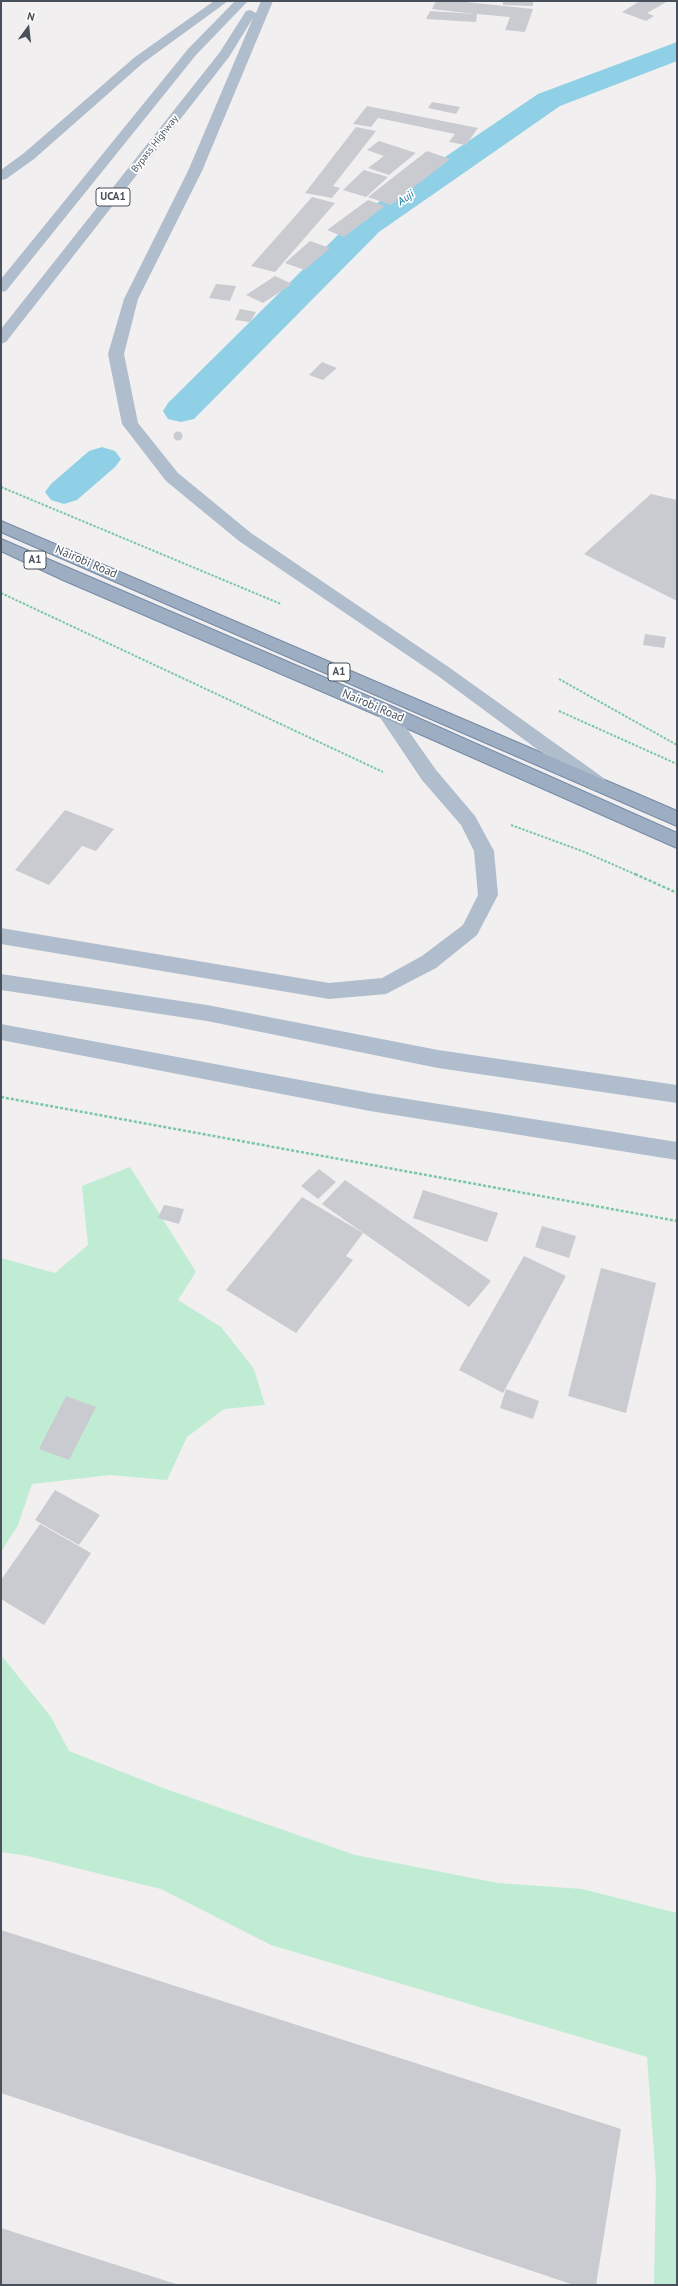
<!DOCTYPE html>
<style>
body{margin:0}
#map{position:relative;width:678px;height:2286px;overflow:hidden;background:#f1efef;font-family:"PT Sans",sans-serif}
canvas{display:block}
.frame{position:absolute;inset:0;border:2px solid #48515b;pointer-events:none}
.north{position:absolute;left:8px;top:8px;width:40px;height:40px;-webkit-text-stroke:3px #fff;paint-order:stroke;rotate:15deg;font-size:11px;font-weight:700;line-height:16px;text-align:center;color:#48515b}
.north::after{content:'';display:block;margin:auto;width:14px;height:18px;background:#48515b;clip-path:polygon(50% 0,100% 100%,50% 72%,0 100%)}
</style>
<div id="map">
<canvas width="678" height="2286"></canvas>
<div class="frame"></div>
<div class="north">N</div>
</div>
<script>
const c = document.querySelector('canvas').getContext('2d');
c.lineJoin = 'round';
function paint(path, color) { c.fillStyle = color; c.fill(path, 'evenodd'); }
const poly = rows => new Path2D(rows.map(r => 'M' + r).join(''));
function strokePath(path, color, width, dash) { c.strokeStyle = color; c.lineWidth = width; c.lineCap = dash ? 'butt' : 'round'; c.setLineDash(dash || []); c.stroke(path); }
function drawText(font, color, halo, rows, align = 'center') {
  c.font = font + ' "PT Sans",sans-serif'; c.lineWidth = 3.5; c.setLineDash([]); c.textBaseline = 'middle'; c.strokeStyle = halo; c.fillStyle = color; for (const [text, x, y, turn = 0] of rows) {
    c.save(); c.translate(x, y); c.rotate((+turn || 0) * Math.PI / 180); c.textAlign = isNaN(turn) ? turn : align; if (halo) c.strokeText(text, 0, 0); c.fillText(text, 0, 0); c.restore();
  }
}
const green = poly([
 [130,1167,196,1272,178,1300,221,1327,254,1369,265,1405,224,1409,187,1437,167,1480,110,1475,32,1484,18,1525,1,1552,1,1258,55,1273,88,1245,82,1186],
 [1,1655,51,1717,69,1751,163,1788,355,1855,498,1883,582,1889,677,1913,677,2285,654,2285,656,2181,647,2057,271,1945,161,1889,28,1856,1,1852]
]);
const canal = poly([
 [677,42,677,61,560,106,379,232,194,419,181,422,168,419,163,411,168,403,355,218,538,94,677,42],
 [102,447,115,451,121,459,115,467,77,500,64,504,51,500,45,492,51,484,89,451,102,447]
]);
const building = poly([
 [436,1,456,1,533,9,525,32,505,30,510,17,477,14,476,22,426,19,430,11,475,14,432,9],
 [503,1,533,1,533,6,503,5],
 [640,1,668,1,647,13,654,16,646,21,622,12],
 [432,102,460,107,456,114,428,108],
 [367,106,478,128,466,145,449,142,455,134,378,118,371,127,353,124],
 [356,127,376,131,333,186,340,188,332,198,305,193],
 [379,141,416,153,389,175,368,168,384,156,367,150],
 [427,151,450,159,391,205,368,197],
 [364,170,388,177,366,197,343,190],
 [312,197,335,203,275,272,251,266],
 [368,200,385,206,344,237,327,230],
 [310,241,330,248,305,270,285,263],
 [275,276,292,284,263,303,246,295],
 [216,284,236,286,230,301,209,298],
 [240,309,256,312,250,322,235,320],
 [322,362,337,368,323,380,309,375],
 '173.5 436a4.5 4.5 0 1 1 9 0a4.5 4.5 0 1 1-9 0Z',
 [651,494,677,500,677,601,584,554],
 [645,634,666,637,664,648,643,645],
 [65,810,114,829,96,851,82,846,49,885,15,870],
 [319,1169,336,1182,318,1199,301,1186],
 [345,1180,491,1281,469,1307,322,1204],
 [423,1190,498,1213,487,1242,413,1218],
 [302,1197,363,1233,346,1256,353,1260,296,1333,226,1290],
 [164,1205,184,1209,179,1224,158,1218],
 [542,1226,576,1236,569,1258,535,1247],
 [524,1256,566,1276,503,1393,459,1370],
 [601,1268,656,1283,626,1413,568,1396],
 [506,1389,539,1401,533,1419,500,1408],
 [66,1396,96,1407,69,1460,39,1449],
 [55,1490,100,1515,79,1545,35,1520],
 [40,1524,91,1553,44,1625,1,1599,1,1580],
 [1,1930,621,2129,596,2285,574,2285,1,2093],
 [1,2228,179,2285,1,2285]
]);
const pathFar1 = poly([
 [1,487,281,604],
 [1,593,383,772],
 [559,679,677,745],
 [559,711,677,764],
 [511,825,582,851,637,875]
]);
const path = poly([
 [635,874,677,893],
 [1,1097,677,1221]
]);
const primary = poly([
 [214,1,228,1,143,63,34,159,6,179,1,180,1,170,24,153,135,57,214,1],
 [235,1,248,1,196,55,6,291,1,292,1,279,188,49,235,1],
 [261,1,273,1,202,171,138,299,124,354,138,423,178,473,251,533,450,668,605,779,607,784,605,789,598,791,591,789,438,676,239,541,166,481,122,424,108,354,124,299,188,171,253,18,229,57,6,342,1,344,1,329,220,52,246,11,250,10,256,13,261,1],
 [385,705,391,706,436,770,475,816,494,851,498,895,477,935,436,968,386,994,329,999,1,944,1,928,329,983,382,978,422,956,463,925,478,895,474,851,461,825,422,780,379,716,376,711,379,706,385,705],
 [1,974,207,1005,438,1050,677,1085,677,1103,438,1068,207,1021,1,990,1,974],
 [1,1024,370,1093,677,1142,677,1160,370,1111,1,1040,1,1024]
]);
const trunk = poly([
 [1,521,677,811,677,826,1,532,1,521],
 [1,539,391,706,677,833,677,848,379,716,63,580,1,551,1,539]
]);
const farStreetnames = [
 ["Bypass Highway",155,144,-52]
];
const shields = [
 [113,197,34],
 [35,560,22],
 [339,672,22]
];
const shieldNames = [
 ["UCA1",113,197],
 ["A1",35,560],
 ["A1",339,672]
];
const farWaternames = [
 ["Auji",406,198,-34]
];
const streetNames = [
 ["Nairobi Road",86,562,23],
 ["Nairobi Road",373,706,23]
];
paint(green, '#c0ecd3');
paint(canal, '#90d0e6');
paint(building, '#c9cbd1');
strokePath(trunk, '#758aa6', 2);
strokePath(pathFar1, '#7ac7a5', 2, [2.5, 1.5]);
strokePath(path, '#7ac7a5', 2.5, [3, 2]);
paint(primary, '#b0bdcc');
paint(trunk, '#9daec3');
drawText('10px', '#48515b', '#fff', farStreetnames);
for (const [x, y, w] of shields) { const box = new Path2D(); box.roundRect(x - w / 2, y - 9, w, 18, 3); c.fillStyle = '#fff'; c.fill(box); strokePath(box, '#48515b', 1); }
drawText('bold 11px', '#48515b', null, shieldNames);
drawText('italic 11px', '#167ca0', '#fff', farWaternames);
drawText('12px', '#48515b', '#fff', streetNames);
</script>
